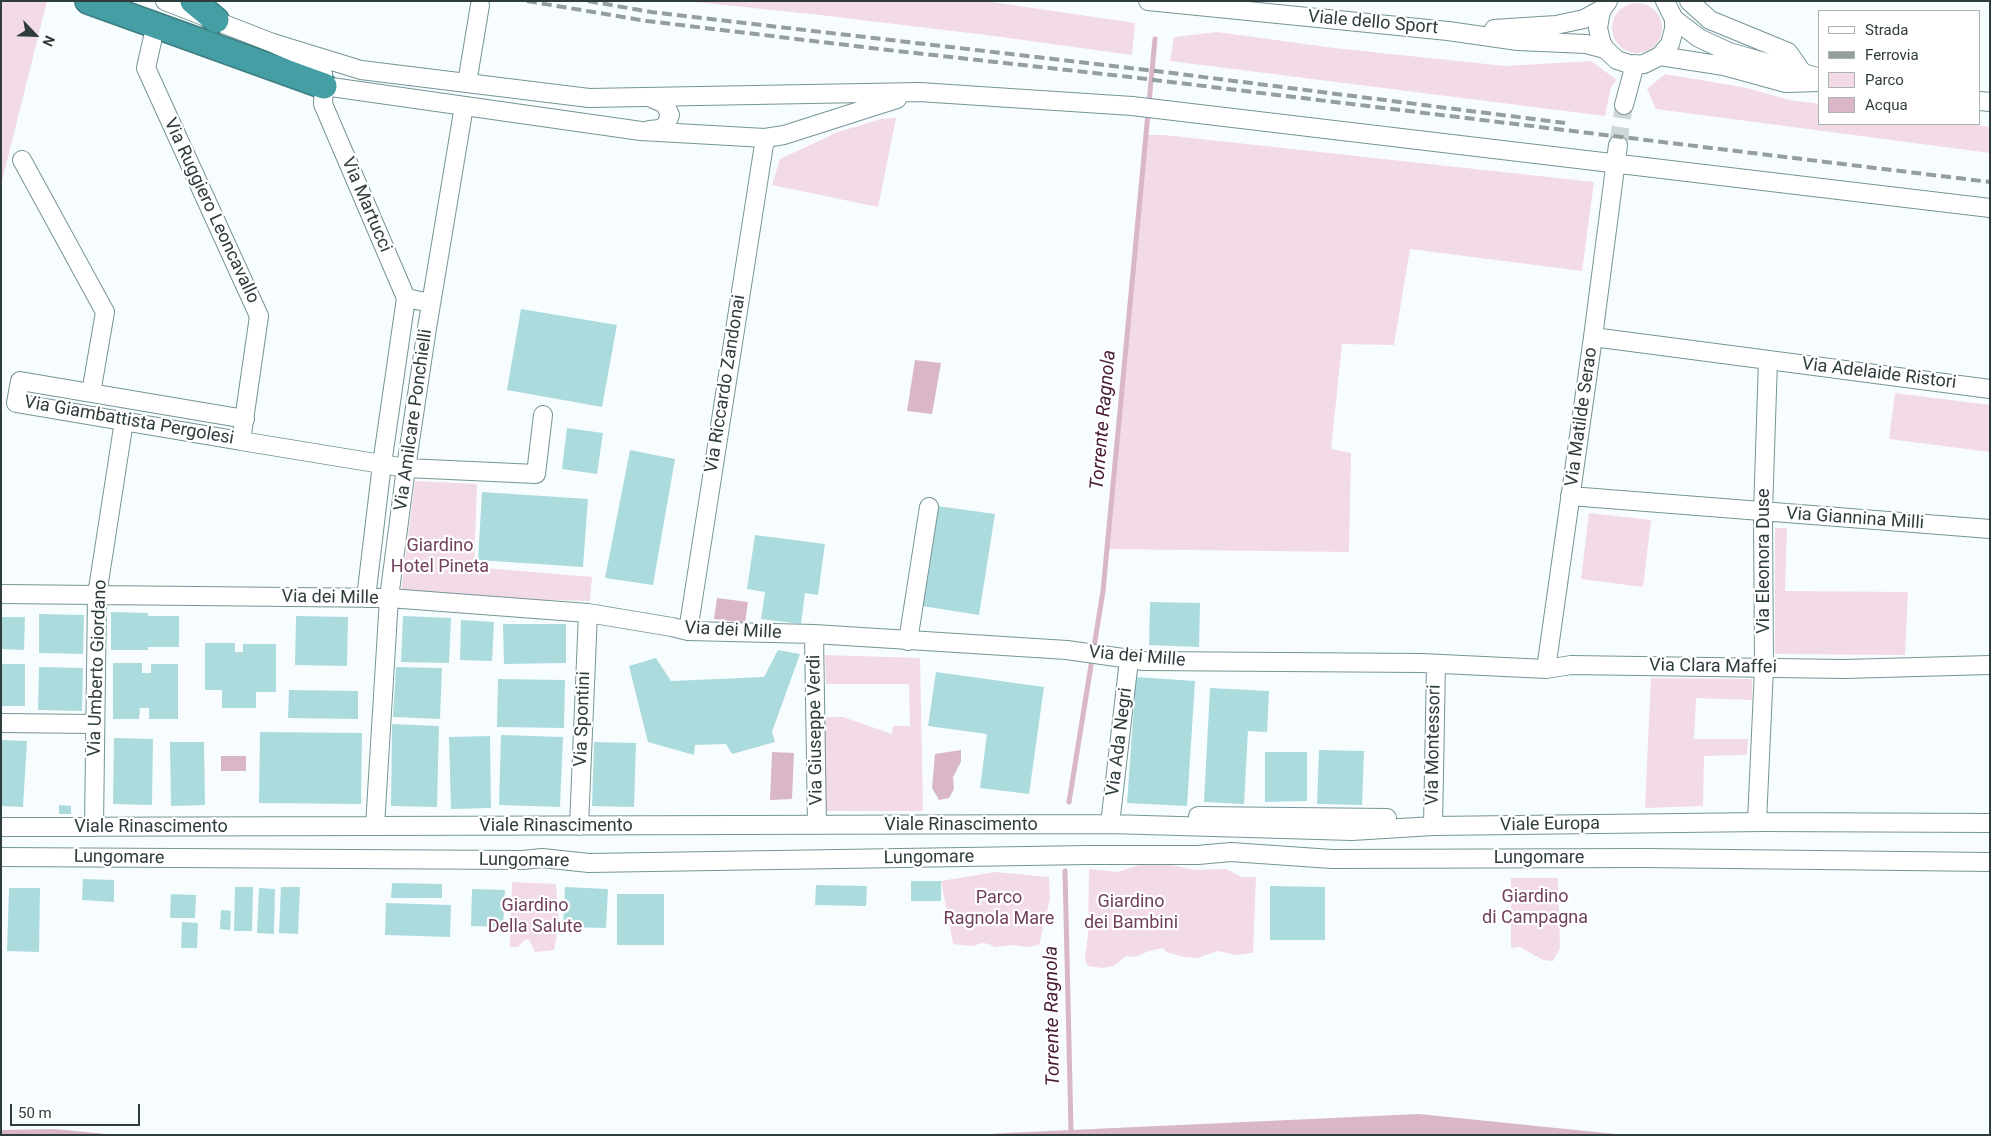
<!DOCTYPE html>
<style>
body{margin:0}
#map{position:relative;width:1991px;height:1136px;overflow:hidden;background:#f7fdfe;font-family:Roboto,sans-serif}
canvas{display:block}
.frame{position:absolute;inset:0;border:2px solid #2f3c3d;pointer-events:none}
.legend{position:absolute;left:1818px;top:10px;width:162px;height:115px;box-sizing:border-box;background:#fff;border:1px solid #acb1b1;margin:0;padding:6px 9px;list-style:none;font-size:15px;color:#2f3c3d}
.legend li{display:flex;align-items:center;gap:10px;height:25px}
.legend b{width:25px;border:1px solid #acb1b1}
.north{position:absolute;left:10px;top:10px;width:50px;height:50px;-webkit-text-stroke:4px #fff;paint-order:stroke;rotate:114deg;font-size:14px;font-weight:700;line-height:20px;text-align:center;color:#2f3c3d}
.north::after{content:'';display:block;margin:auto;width:18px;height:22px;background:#2f3c3d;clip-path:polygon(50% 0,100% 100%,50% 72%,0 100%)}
.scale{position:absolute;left:10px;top:1104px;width:130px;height:22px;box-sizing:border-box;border:2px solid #2f3c3d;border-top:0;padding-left:6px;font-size:15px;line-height:18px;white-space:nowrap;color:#2f3c3d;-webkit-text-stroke:4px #fff;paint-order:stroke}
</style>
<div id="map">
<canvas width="1991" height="1136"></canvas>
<div class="frame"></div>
<ul class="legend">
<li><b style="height:6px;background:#fff"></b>Strada</li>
<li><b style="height:6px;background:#949e9f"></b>Ferrovia</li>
<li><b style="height:14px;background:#f3dae7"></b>Parco</li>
<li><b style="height:14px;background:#dab6c9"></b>Acqua</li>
</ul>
<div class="north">N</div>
<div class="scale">50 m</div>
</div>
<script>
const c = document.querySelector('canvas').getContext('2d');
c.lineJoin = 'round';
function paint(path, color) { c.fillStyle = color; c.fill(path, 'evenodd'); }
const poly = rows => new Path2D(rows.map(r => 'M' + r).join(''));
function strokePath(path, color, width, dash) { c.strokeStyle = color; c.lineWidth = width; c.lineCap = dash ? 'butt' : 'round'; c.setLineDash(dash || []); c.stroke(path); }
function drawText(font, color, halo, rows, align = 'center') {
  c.font = font + ' Roboto,sans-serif'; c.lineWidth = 4.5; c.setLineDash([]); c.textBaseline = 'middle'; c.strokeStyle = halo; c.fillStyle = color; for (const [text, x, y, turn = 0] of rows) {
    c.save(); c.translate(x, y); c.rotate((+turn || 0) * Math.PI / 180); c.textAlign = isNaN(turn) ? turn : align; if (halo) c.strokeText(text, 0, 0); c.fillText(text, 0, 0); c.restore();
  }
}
const green = poly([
 [1,1,47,1,1,185],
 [686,1,985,1,1135,23,1132,55,994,36,820,15],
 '1612 28a25 25 0 1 1 50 0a25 25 0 1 1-50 0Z',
 [1217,32,1334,48,1505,66,1591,61,1617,80,1611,87,1605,116,1170,61,1174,37],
 [1665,74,1747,88,1789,100,1820,104,1820,124,1968,124,1990,127,1990,153,1656,109,1647,89],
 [896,118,878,207,772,185,780,159,838,132,881,119],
 [1146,135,1164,135,1594,182,1582,271,1410,249,1394,345,1342,344,1331,449,1351,453,1349,552,1107,549],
 [1895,393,1990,405,1990,452,1889,439],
 [415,481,477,484,474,567,592,577,590,601,467,598,401,592],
 [1589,513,1651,520,1643,587,1581,579],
 [1775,528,1787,528,1785,591,1908,592,1905,655,1775,654],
 [825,655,920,658,923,811,824,811,825,717,843,717,892,734,893,726,910,726,909,684,826,684],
 [1651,678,1752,679,1752,700,1696,698,1694,739,1748,739,1747,755,1704,756,1703,806,1645,808],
 [1142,864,1167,864,1195,870,1226,869,1242,877,1256,877,1253,953,1235,955,1218,951,1197,958,1184,957,1166,952,1163,948,1149,951,1135,957,1126,956,1114,966,1102,968,1088,966,1085,959,1088,934,1089,869,1118,872],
 [995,872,1049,877,1050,899,1039,945,1028,947,1012,945,995,947,989,944,982,943,973,946,953,944,941,881],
 [1511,878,1558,878,1560,948,1553,961,1543,960,1520,947,1511,948],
 [512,882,556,884,559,923,554,950,535,952,529,940,526,939,518,947,510,947]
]);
const water = poly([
 [915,360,941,363,932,414,907,411],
 [717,598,748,602,745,623,714,619],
 [961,750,961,762,953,777,954,789,949,798,939,800,932,788,935,754],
 [772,752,794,753,792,799,770,800],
 [221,756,246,756,246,771,221,771],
 [1419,1114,1625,1135,976,1135,1006,1133],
 [54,1129,76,1131,116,1135,1,1135,1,1130]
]);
const stream = poly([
 [1069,802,1103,591,1155,39],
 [1065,871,1071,1130]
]);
const building = poly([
 [521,309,617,325,602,407,507,390],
 [567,428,603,433,597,474,562,469],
 [630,450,675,459,653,585,605,578],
 [482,492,588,499,583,567,478,560],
 [937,506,995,514,979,615,922,606],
 [755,535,825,544,818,595,805,593,801,624,761,619,765,592,747,589],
 [1150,602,1200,603,1199,647,1149,645],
 [111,612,148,613,148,616,179,616,179,647,148,647,148,650,111,650],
 [39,614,84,615,83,654,39,653],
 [296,616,348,617,347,666,295,665],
 [403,616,451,618,449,663,401,662],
 [1,617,25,617,24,650,1,649],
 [461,620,494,622,492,661,460,660],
 [503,624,566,624,566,663,504,664],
 [205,643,235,643,235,652,243,652,243,644,276,644,276,692,256,692,256,708,222,708,222,690,205,690],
 [778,650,800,654,772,732,775,742,732,754,726,744,695,745,694,755,648,742,629,666,656,658,671,681,764,677],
 [113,663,142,663,142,673,151,673,151,664,178,664,178,719,149,719,149,708,140,708,139,719,113,719],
 [1,664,25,664,25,706,1,706],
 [39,667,83,668,82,711,38,710],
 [396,667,442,668,440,719,393,717],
 [936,672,1044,687,1029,794,980,788,987,734,928,726],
 [1136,677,1195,681,1187,806,1127,803],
 [498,679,565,680,564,728,497,727],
 [1210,688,1269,691,1267,732,1248,731,1244,804,1204,802],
 [289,690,358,691,358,719,288,718],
 [392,724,439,726,437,807,391,806],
 [260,732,362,733,361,804,259,803],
 [501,735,563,737,560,807,499,805],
 [490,736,491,808,451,809,449,737],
 [114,738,153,739,152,805,113,804],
 [1,740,27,741,23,807,1,806],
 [170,742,204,742,205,805,171,806],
 [594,742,636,743,634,807,592,806],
 [1319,750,1364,751,1362,805,1317,804],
 [1265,752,1307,752,1307,801,1265,802],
 [59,805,71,806,71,814,59,814],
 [83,879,114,880,114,902,82,900],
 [911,881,941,881,941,901,911,901],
 [392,883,442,884,442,898,391,898],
 [816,885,867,886,866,906,815,905],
 [1270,886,1325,887,1325,940,1270,940],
 [235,887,253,887,252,931,234,931],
 [281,887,300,887,298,934,279,933],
 [565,887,608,889,606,928,563,927],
 [9,888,40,888,39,952,7,951],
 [259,888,275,889,274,934,257,933],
 [472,889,505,890,503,927,471,926],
 [171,894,196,895,195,918,170,918],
 [617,894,664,894,664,945,617,945],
 [386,903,451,905,450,937,385,935],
 [221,910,231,911,230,930,220,929],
 [182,922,198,923,197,948,181,948]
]);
const minorTunnel = poly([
 [1618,145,1624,105]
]);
const minor = poly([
 [165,1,270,42,311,60,319,67,323,74,324,86,323,104,406,298,431,303],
 [1148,1,1448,31,1518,41,1586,44,1605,49],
 [1608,1,1602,9,1600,16,1598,28,1601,41,1605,49,1617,60,1632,65,1644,64,1660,56,1670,44,1674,29,1674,19,1665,1],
 [1689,1,1710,20,1788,52,1802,72],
 [1674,19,1699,38,1729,52,1817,77],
 [1494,29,1556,25,1584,19,1602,9],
 [153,37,146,68,259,316,241,441,406,468,536,474,543,415],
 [270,42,361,70,589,98,919,92,1132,106,1990,208],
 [1660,56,1724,66,1786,83,1820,82],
 [467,83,480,5],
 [324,86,641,131,765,138,784,135,897,99],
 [649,97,665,104,670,115,666,125,660,129,649,130],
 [1980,101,1990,102],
 [1624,105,1635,64],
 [22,160,105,312,91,393],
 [1593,337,1990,389],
 [241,441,16,403,20,381,245,419],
 [1570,496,1990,529],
 [1,594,389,598,588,613,672,627,688,631,814,634,1067,650,1144,661,1421,663,1546,669,1571,665,1844,669,1990,665],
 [366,598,382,464,406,298],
 [688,631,765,138],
 [814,634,817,825],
 [908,641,929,507],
 [1546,669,1593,337,1618,145],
 [1,723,95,724],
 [1198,816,1387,818],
 [1757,822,1764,668,1763,512,1768,360],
 [1110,824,1129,660],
 [375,826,389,598,406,468,427,328,464,106],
 [579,826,588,613],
 [1433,826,1436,664],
 [1,827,1110,824,1352,831,1433,826,1763,822,1990,823],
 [94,827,97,595,124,421],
 [1,857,523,860,542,858,589,863,1088,855,1198,855,1231,852,1332,859,1644,858,1990,862]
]);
const highway = poly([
 [88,1,324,86],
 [193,1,216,20]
]);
const rail = poly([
 [527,1,647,21,888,50,1130,77,1990,182],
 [588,1,651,12,1164,72,1565,123]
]);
const streetNames = [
 ["Viale dello Sport",1373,23,5],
 ["Via Martucci",366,205,67],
 ["Via Ruggiero Leoncavallo",211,211,65],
 ["Via Adelaide Ristori",1879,374,7],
 ["Via Riccardo Zandonai",726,384,-81],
 ["Via Matilde Serao",1582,417,-82],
 ["Via Amilcare Ponchielli",414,420,-82],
 ["Via Giambattista Pergolesi",129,421,10],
 ["Via Giannina Milli",1855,519,4],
 ["Via Eleonora Duse",1764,561,-90],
 ["Via dei Mille",330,598,1],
 ["Via dei Mille",733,631,3],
 ["Via dei Mille",1137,657,5],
 ["Via Clara Maffei",1713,667,1],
 ["Via Umberto Giordano",98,668,-88],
 ["Via Spontini",583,719,-88],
 ["Via Giuseppe Verdi",816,730,-91],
 ["Via Ada Negri",1120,742,-83],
 ["Via Montessori",1434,745,-89],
 ["Viale Rinascimento",961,825],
 ["Viale Europa",1550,825,-1],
 ["Viale Rinascimento",556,826],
 ["Viale Rinascimento",151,827],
 ["Lungomare",119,858,1],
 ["Lungomare",929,858,-1],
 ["Lungomare",1539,858],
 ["Lungomare",524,861,1]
];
const parkNames = [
 ["Giardino",440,546],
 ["Hotel Pineta",440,567],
 ["Giardino",1535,897],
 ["di Campagna",1535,918],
 ["Parco",999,898],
 ["Ragnola Mare",999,919],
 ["Giardino",1131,902],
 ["dei Bambini",1131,923],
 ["Giardino",535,906],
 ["Della Salute",535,927]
];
const waterNames = [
 ["Torrente Ragnola",1104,420,-85],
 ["Torrente Ragnola",1053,1016,-91]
];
paint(green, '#f3dae7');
paint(water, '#dab6c9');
strokePath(stream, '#dab6c9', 5);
paint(building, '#acdbde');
strokePath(minorTunnel, '#cfd6d7', 18, [18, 9]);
strokePath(minor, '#759496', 20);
strokePath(highway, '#3d7c7f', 28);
strokePath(minor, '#fff', 18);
strokePath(highway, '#449ea3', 25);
strokePath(rail, '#949e9f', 4, [10, 5]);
drawText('18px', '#2f3c3d', '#fff', streetNames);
drawText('18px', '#71405c', '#fff', parkNames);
drawText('italic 19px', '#481b37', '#fff', waterNames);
</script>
